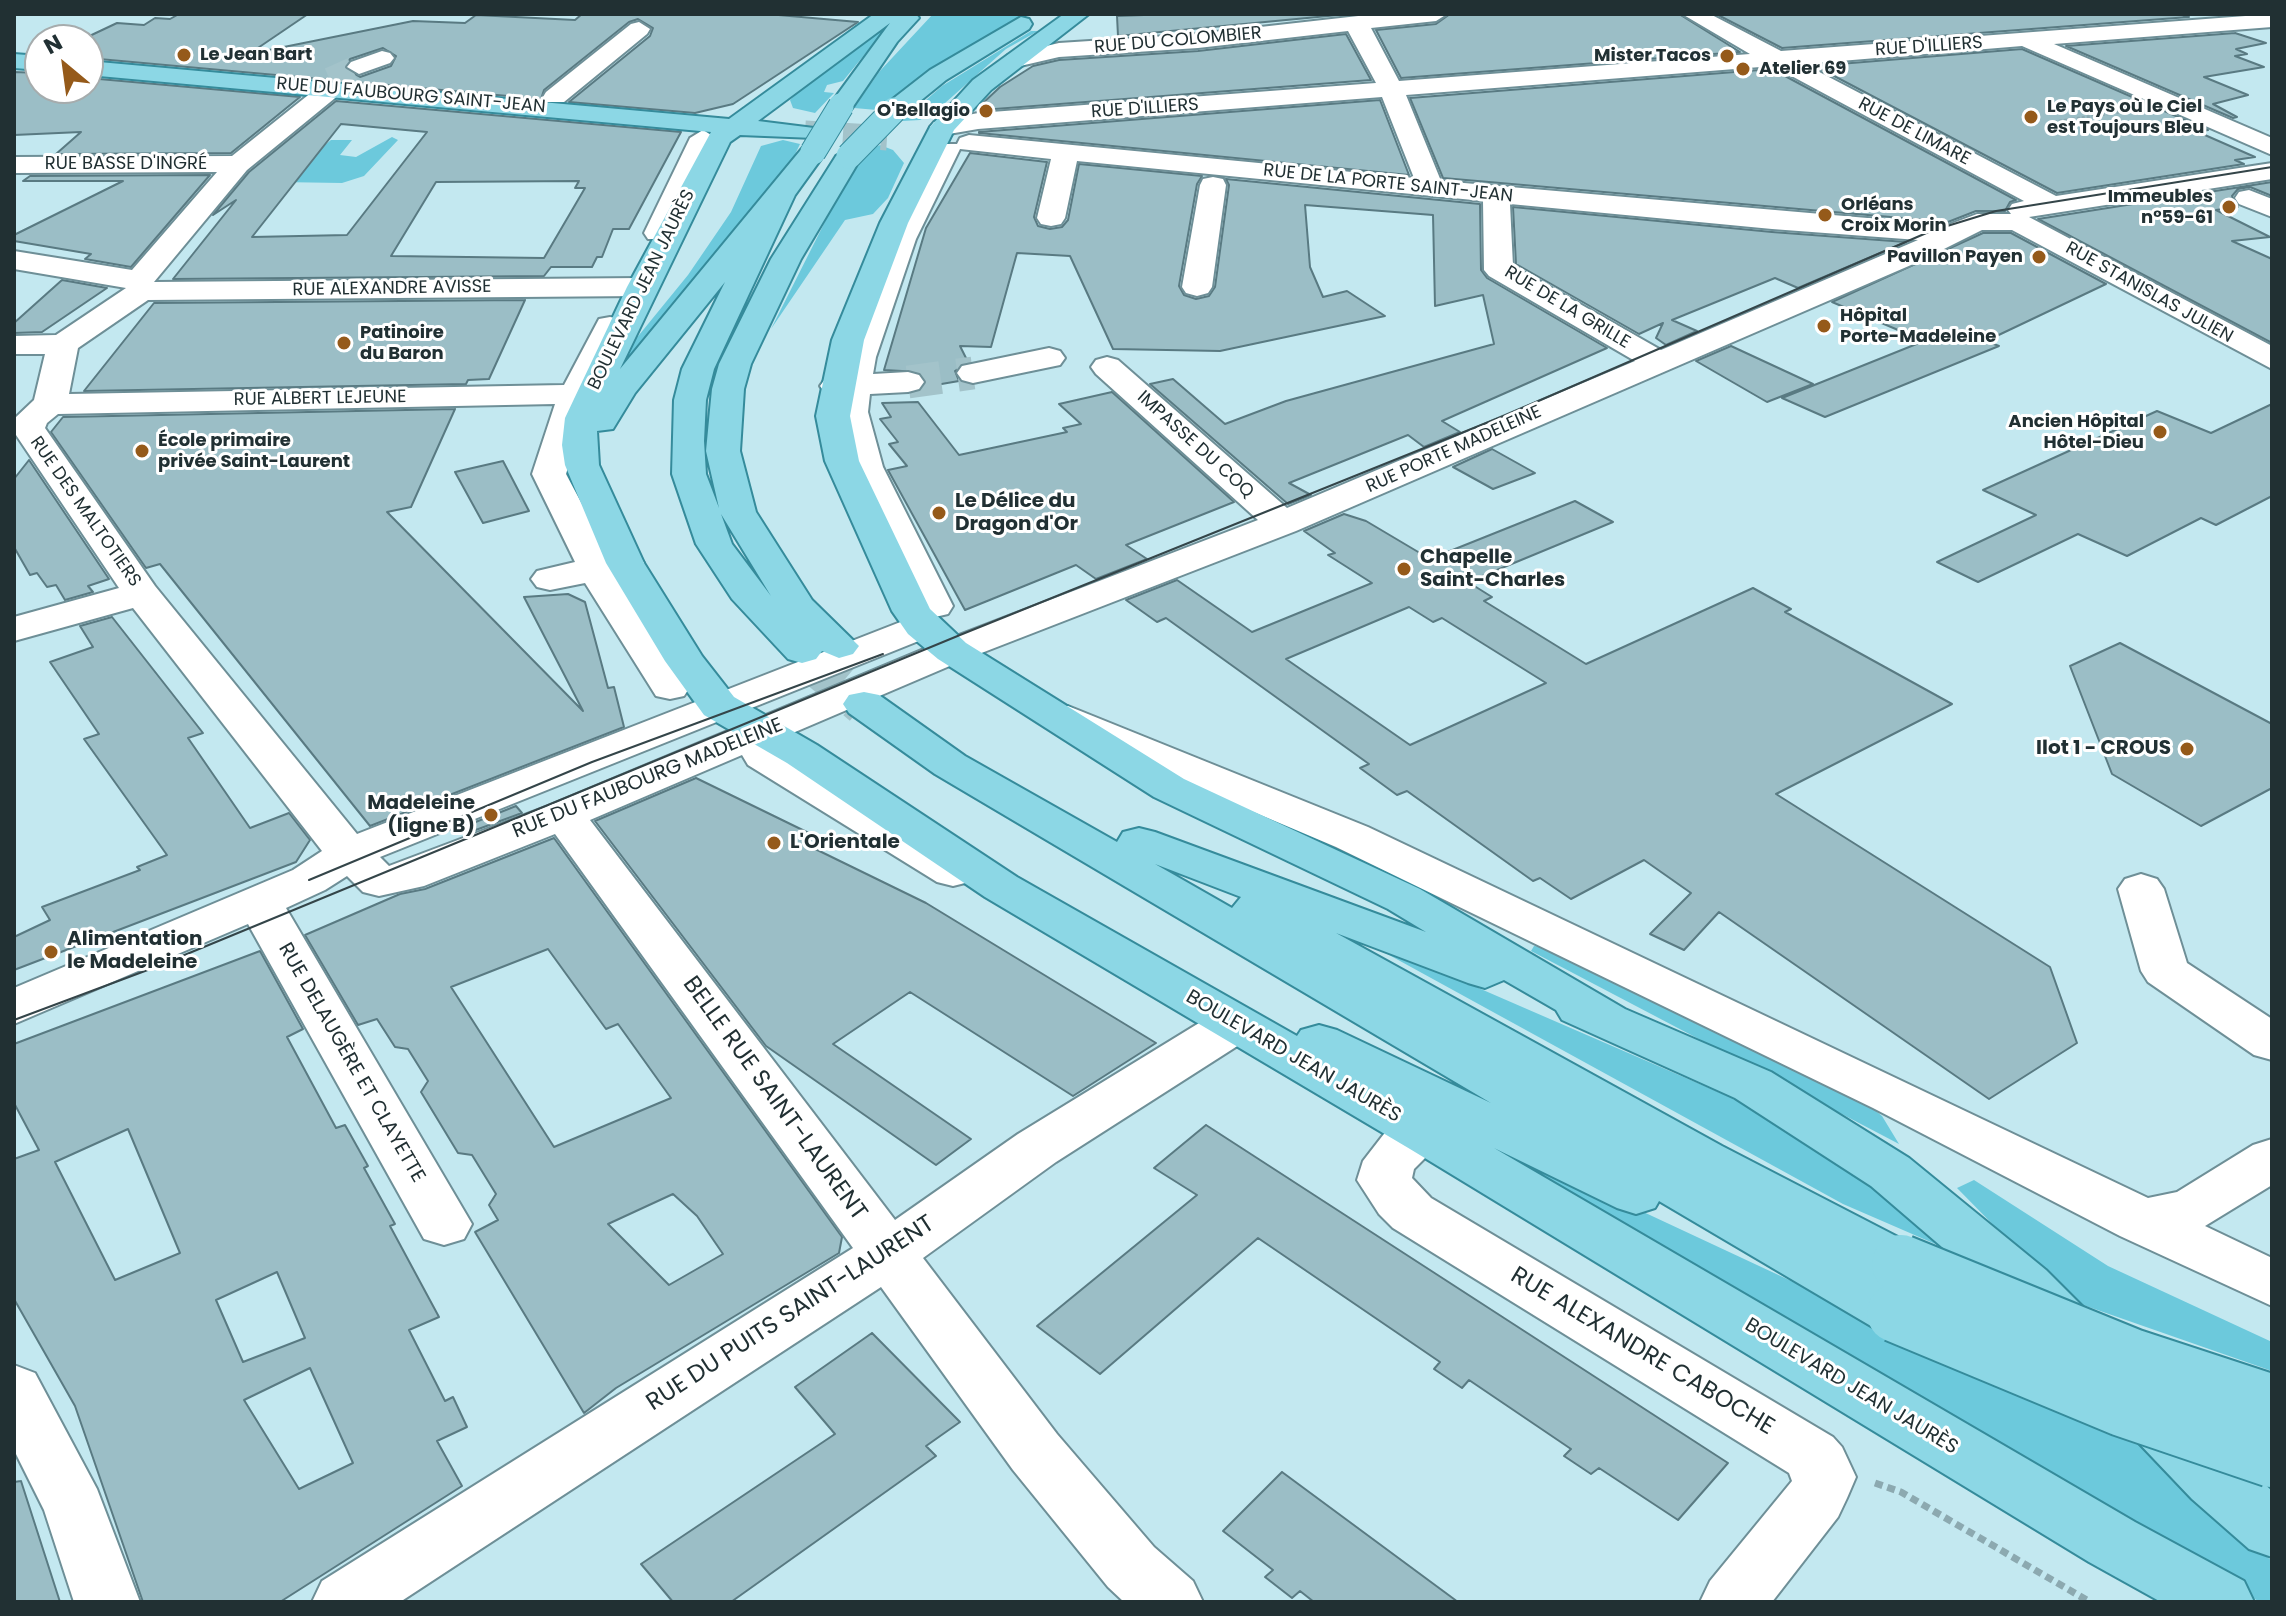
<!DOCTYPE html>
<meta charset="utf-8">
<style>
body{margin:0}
#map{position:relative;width:2286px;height:1616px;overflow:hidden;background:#c3e8f0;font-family:Poppins,sans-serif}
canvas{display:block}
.frame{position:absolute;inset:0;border:16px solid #213033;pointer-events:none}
.north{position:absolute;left:24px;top:24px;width:80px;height:80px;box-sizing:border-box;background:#fff;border:2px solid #a6acad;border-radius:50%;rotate:331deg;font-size:22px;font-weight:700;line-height:32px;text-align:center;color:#213033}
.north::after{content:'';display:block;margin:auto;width:28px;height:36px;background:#955a1a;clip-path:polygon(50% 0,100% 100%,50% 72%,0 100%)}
</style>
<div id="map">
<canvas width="2286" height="1616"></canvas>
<div class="frame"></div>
<div class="north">N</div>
</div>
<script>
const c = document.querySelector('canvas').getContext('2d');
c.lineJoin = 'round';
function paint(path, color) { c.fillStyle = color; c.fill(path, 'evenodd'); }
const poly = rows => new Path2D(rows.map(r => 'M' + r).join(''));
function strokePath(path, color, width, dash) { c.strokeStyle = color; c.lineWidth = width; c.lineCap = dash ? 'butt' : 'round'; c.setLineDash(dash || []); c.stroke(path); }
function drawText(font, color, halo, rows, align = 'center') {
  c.font = font + ' Poppins,sans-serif'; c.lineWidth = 6; c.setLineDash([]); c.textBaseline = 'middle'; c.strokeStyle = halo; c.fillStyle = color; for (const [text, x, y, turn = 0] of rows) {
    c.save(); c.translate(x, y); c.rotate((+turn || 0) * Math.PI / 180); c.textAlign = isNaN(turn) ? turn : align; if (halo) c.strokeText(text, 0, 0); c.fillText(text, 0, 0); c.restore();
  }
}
const green = poly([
 [933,14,1031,14,963,49,877,110,854,108,879,72],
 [898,15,903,15,874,43,843,81,827,85,824,92,834,93,815,113,793,108,790,100,809,81],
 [1031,31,1038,31,1006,49,936,111,920,120,902,121,942,86],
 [392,137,398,140,364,176,342,183,279,182,331,140,352,140,340,155,356,157],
 [783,140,800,144,791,163,634,357,627,358,626,351,688,275,731,212,761,146],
 [880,145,893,150,904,163,888,198,873,214,845,220,771,329,841,190,869,150],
 [1534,946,1544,947,1852,1091,1882,1116,1899,1144,1531,951],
 [1384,947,1732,1098,1817,1144,1963,1256,1843,1204,1380,950],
 [1412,1104,2177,1461,2214,1513,2272,1561,2272,1602,2260,1602,1871,1378],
 [1974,1180,2108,1266,2272,1342,2272,1371,2066,1299,1957,1188]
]);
const building = poly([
 [179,14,308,14,249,54,413,21,465,23,476,15,575,20,582,14,767,14,858,22,733,104,695,113,569,102,650,36,653,28,638,19,629,22,544,90,541,99,88,58,88,40,81,40,117,23,144,25,155,18,170,19,179,14],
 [383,48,396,56,391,66,360,77,344,68,350,59,383,48],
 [1171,14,1349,14,1118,36,1117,16,1171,14],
 [1450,14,1679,14,1740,52,1401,78,1376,30,1436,24,1450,14],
 [1716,14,2179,14,2189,17,1782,48,1716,14],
 [2235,33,2266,43,2236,49,2247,54,2235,56,2264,67,2204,77,2248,95,2213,104,2237,117,2233,118,2066,46,2235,33],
 [1346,34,1371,80,982,110,983,103,1000,87,1033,66,1059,60,1198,51,1346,34],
 [2022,49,2208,130,2198,132,2255,157,2235,160,2244,164,2057,193,1815,66,2022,49],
 [1772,69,2016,200,2010,202,2005,211,1976,211,1948,222,1443,178,1410,98,1772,69],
 [14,72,40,73,40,88,88,88,88,78,300,97,231,153,56,154,81,132,14,135,14,72],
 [1380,100,1409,175,979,133,979,132,1380,100],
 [336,101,681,132,629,229,613,229,602,257,597,257,592,267,551,267,544,276,173,279,236,200,213,215,249,172,336,101],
 [341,124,427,132,347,235,252,237,341,124],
 [579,181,575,188,585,188,544,258,391,256,436,182,579,181],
 [970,153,1047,162,1034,217,1038,226,1050,229,1062,227,1068,220,1079,164,1202,176,1197,184,1179,286,1184,295,1196,299,1209,296,1215,287,1229,185,1226,179,1480,204,1481,270,1487,278,1607,348,1442,421,1460,432,1424,447,1408,435,1289,483,1311,495,1288,504,1150,384,1173,379,1225,424,1286,401,1494,344,1483,295,1435,306,1433,215,1305,205,1310,267,1323,297,1347,291,1385,316,1220,351,1113,349,1070,256,1017,253,991,347,960,346,968,362,955,371,959,381,924,387,927,382,920,372,884,370,926,228,970,153],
 [210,175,131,267,85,259,91,254,14,241,14,235,123,181,23,181,30,176,210,175],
 [2272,182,2272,196,2250,187,2238,189,2232,196,2238,207,2216,210,2270,237,2232,241,2272,259,2272,343,2038,219,2272,182],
 [1513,207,1772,232,1906,242,1798,288,1775,278,1672,320,1697,331,1666,345,1656,338,1663,323,1639,334,1516,264,1513,207],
 [1983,233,2011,233,2106,284,1986,341,1999,346,1825,417,1782,398,1924,341,1832,302,1983,233],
 [62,280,107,288,42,332,14,333,14,323,62,280],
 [525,300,489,379,468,380,466,384,84,391,154,303,525,300],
 [1731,346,1813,384,1767,402,1696,361,1731,346],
 [1112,392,1234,502,1126,545,1147,559,1096,579,1076,565,965,610,888,470,907,466,889,444,898,442,880,419,891,417,882,403,918,402,959,455,1067,432,1063,428,1081,424,1059,404,1112,392],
 [2272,404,2272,496,2216,525,2201,518,2127,556,2078,534,1978,582,1937,562,2036,515,1983,490,2157,411,2211,433,2272,404],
 [455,409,411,507,387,512,583,711,524,597,568,594,585,602,608,688,614,687,624,727,370,826,160,564,146,568,51,432,63,417,455,409],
 [1492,449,1535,473,1493,489,1453,467,1492,449],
 [29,460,109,579,88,586,93,592,65,600,56,585,47,587,37,573,30,575,14,547,14,479,29,460],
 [503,461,529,511,483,523,455,472,503,461],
 [1575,501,1613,522,1468,582,1492,597,1484,601,1586,664,1753,588,1791,609,1785,612,1952,704,1776,794,2050,967,2077,1043,1989,1099,1719,912,1684,950,1650,934,1691,893,1644,860,1571,899,1540,878,1533,881,1407,791,1397,795,1360,768,1369,764,1166,618,1157,622,1126,600,1177,580,1252,632,1372,583,1328,555,1335,553,1304,531,1344,514,1366,521,1430,559,1575,501],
 [1409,607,1433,622,1442,618,1546,683,1410,745,1286,659,1409,607],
 [112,617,203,733,188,738,250,828,289,813,310,840,296,862,14,970,14,937,50,920,42,907,140,870,137,867,167,855,84,739,99,734,50,662,93,647,80,626,112,617],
 [2120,643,2272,724,2272,788,2201,826,2112,774,2070,666,2120,643],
 [696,778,817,837,803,843,926,903,1156,1043,1073,1096,910,992,833,1044,971,1139,936,1165,766,1046,595,821,696,778],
 [516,806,522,813,473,831,468,825,516,806],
 [554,838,842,1237,839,1253,616,1388,584,1413,475,1232,498,1220,489,1205,496,1194,472,1155,458,1153,421,1092,428,1081,408,1049,395,1047,377,1019,358,1025,305,935,400,894,425,889,554,838],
 [548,949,606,1029,618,1024,671,1098,554,1147,451,987,548,949],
 [673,1194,697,1216,723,1254,669,1285,608,1224,673,1194],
 [260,951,303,1029,287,1037,336,1128,345,1125,368,1166,364,1168,395,1224,390,1226,439,1317,409,1330,445,1401,453,1397,467,1427,437,1441,462,1486,280,1602,143,1602,75,1406,14,1299,14,1159,39,1150,14,1103,14,1044,260,951],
 [128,1129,180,1253,115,1280,55,1162,128,1129],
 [277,1272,305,1338,243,1362,216,1300,277,1272],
 [310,1368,353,1463,299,1489,244,1400,310,1368],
 [1206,1125,1728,1463,1678,1520,1599,1468,1591,1474,1564,1456,1571,1449,1469,1380,1462,1388,1434,1369,1440,1362,1258,1238,1100,1374,1037,1326,1197,1195,1154,1168,1206,1125],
 [872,1333,960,1422,926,1446,936,1456,731,1602,673,1602,641,1564,835,1434,795,1387,872,1333],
 [1282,1472,1458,1602,1314,1602,1300,1591,1292,1598,1265,1577,1273,1570,1223,1531,1282,1472],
 [21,1481,60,1602,14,1602,14,1482,21,1481]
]);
const minorTunnelFar1 = poly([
 [330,80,359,67]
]);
const minorTunnel = poly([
 [908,382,973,373]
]);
const majorTunnelFar1 = poly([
 [805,133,887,138]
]);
const majorTunnel = poly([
 [807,656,864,704]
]);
const pathFar1 = poly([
 [2067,120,2120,112],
 [2054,122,2067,120,2074,124]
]);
const path = poly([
 [1875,1483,1901,1492,2090,1602]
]);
const minor = poly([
 [1376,14,1447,14,1436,21,1371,28,1399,81,1750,54,1682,14,1710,14,1781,51,2272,14,2272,27,2054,44,2272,138,2272,155,2022,46,1804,64,2056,196,2272,163,2272,179,2029,217,2272,346,2272,369,2012,230,1982,230,1918,262,1296,531,966,659,767,744,778,747,969,862,976,872,969,882,953,886,937,882,748,765,742,755,590,820,895,1220,1018,1134,1217,1012,1235,1007,1253,1012,1260,1024,1253,1036,1056,1162,923,1258,1057,1434,1154,1547,1193,1581,1203,1602,1124,1602,1108,1587,1013,1470,881,1287,400,1602,312,1602,322,1581,853,1248,555,834,424,886,379,896,363,892,347,876,325,890,286,908,472,1224,464,1239,444,1245,424,1239,248,924,14,1024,14,988,293,870,322,851,133,608,14,641,14,617,119,588,14,432,15,418,34,400,45,354,14,354,14,336,56,335,126,288,14,269,14,251,132,270,217,172,14,173,14,157,232,156,322,84,331,82,343,89,340,94,247,170,154,282,642,278,653,281,657,287,653,293,642,296,148,300,78,348,69,394,564,385,599,319,610,317,621,319,625,326,596,386,606,394,602,401,588,404,566,474,609,555,625,552,638,555,644,563,638,571,619,575,690,687,684,696,670,699,656,696,585,583,550,590,537,587,531,579,537,571,575,562,532,474,555,404,58,414,47,423,45,428,155,586,357,834,921,614,849,467,834,412,837,396,825,393,820,386,825,379,841,376,844,357,888,239,939,144,957,144,960,138,969,135,1414,178,1382,97,978,129,943,135,930,127,934,122,978,113,1376,83,1348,31,1198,48,1059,57,1016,67,1004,60,1008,55,1059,43,1198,34,1376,14],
 [1773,66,2024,201,2012,204,2008,210,2011,214,1977,214,1948,225,1441,181,1406,95,1773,66],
 [960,149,1051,159,1037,218,1041,224,1051,226,1061,224,1065,218,1077,161,1483,201,1484,270,1489,276,1635,361,1287,508,1118,360,1107,357,1096,360,1091,367,1096,374,1258,520,938,643,548,806,389,866,380,857,936,634,942,626,935,617,948,614,953,606,883,467,868,412,870,394,908,392,919,389,924,382,919,375,908,372,873,374,876,357,916,239,960,149],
 [1510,204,1772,229,1918,240,1661,350,1513,266,1510,204],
 [639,22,650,29,647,34,564,102,546,102,543,97,546,92,631,24,639,22],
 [382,51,390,53,394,58,390,63,359,74,347,67,351,62,382,51],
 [703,130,716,138,672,233,668,239,648,239,644,233,690,138,703,130],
 [1213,177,1223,179,1226,185,1212,287,1208,293,1197,296,1186,293,1182,287,1200,185,1203,179,1213,177],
 [2249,190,2272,199,2272,217,2239,204,2235,198,2239,192,2249,190],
 [1049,348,1060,351,1065,358,1060,365,973,383,962,380,957,373,962,366,1049,348],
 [1068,706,1368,827,2148,1198,2177,1192,2253,1145,2272,1139,2272,1185,2205,1226,2272,1258,2272,1306,2120,1236,1873,1108,1336,847,1053,727,1047,718,1053,709,1068,706],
 [2141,874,2157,879,2164,889,2187,963,2272,1019,2272,1060,2254,1055,2148,982,2141,971,2118,889,2125,879,2141,874],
 [1429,1116,1448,1121,1455,1135,1448,1149,1425,1158,1414,1169,1412,1178,1431,1198,1833,1437,1842,1447,1856,1477,1847,1498,1838,1517,1772,1602,1700,1602,1710,1581,1792,1481,1789,1473,1393,1228,1379,1214,1357,1180,1363,1161,1387,1130,1429,1116],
 [14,1365,35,1373,97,1489,140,1602,74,1602,44,1510,14,1450,14,1365]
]);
const major = poly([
 [874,14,916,14,919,18,897,42,850,111,832,111,829,106,890,23,758,121,814,128,818,133,814,138,740,135,730,142,620,369,804,146,822,146,826,152,795,195,714,369,706,400,704,441,706,474,719,508,706,451,712,389,719,364,771,259,836,156,849,148,858,150,862,156,801,259,751,364,744,389,740,451,756,512,812,600,859,646,853,654,839,658,822,651,816,659,802,663,788,659,732,599,696,544,672,474,674,400,682,369,725,282,635,393,613,429,597,431,599,465,644,563,702,656,734,697,817,745,1017,877,1297,1036,1301,1030,1319,1025,1337,1030,1491,1103,935,774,849,713,843,704,849,695,864,692,879,695,965,756,1117,842,1123,832,1139,828,1155,832,1426,932,1388,909,1154,797,938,659,908,634,892,611,825,461,816,416,832,340,880,223,930,127,973,80,1064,14,1089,14,991,90,954,130,908,223,864,340,850,416,859,461,930,609,966,643,1184,779,1420,889,1625,1009,1771,1072,1909,1158,2046,1270,2084,1308,2092,1324,2084,1340,2063,1347,2042,1340,2006,1302,1871,1186,1735,1098,1562,1020,1556,1010,1504,980,1485,988,1468,983,1336,933,1722,1146,1921,1249,1929,1264,1921,1279,1901,1286,1892,1283,1916,1297,1925,1313,1916,1329,1896,1336,1876,1329,1659,1201,1655,1208,1636,1214,1617,1208,1494,1148,2135,1522,2244,1581,2254,1602,2161,1602,2089,1562,1410,1149,985,897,787,763,704,715,665,661,606,563,565,465,562,445,565,418,627,287,711,132,88,75,88,61,729,119,874,14],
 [721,514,771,596,732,544,721,514],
 [1155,864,1241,897,1232,908,1155,864],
 [1021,17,1029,19,1032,24,1029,29,946,80,903,115,885,115,882,110,885,105,930,70,1021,17],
 [14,54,40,56,40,70,14,68,14,54],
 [2155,1395,2176,1402,2272,1491,2272,1557,2249,1549,2192,1499,2134,1438,2125,1420,2134,1402,2155,1395]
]);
const tram = poly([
 [309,880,592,762,883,654],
 [14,1020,153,968,960,635,1506,415,1931,231,1996,211,2272,167]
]);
const majorBridgeFar1 = poly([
 [813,152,841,106],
 [849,156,894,110]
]);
const majorBridge = poly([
 [1901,1264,2132,1358,2272,1404],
 [1896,1313,2122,1407,2272,1458]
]);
const markers = [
 [184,55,8,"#955a1a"],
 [1727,56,8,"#955a1a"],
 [1743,69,8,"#955a1a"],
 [986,111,8,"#955a1a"],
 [2031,117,8,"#955a1a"],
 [2229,207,8,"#955a1a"],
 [1825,215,8,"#955a1a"],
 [2039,257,8,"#955a1a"],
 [1824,326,8,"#955a1a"],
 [344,343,8,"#955a1a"],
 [2160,432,8,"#955a1a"],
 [142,451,8,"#955a1a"],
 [939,513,8,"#955a1a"],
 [1404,569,8,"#955a1a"],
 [2187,749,8,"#955a1a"],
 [491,815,8,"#955a1a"],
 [774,843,8,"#955a1a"],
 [51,952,8,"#955a1a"]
];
const farStreetnames = [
 ["RUE DU COLOMBIER",1178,41,-5],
 ["RUE D'ILLIERS",1929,47,-4],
 ["RUE DU FAUBOURG SAINT-JEAN",411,96,5],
 ["RUE D'ILLIERS",1145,109,-4],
 ["RUE DE LIMARE",1914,132,28],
 ["RUE BASSE D'INGRÉ",126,164],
 ["RUE DE LA PORTE SAINT-JEAN",1388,184,6],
 ["RUE ALEXANDRE AVISSE",392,289,-1],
 ["BOULEVARD JEAN JAURÈS",642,290,-64],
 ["RUE STANISLAS JULIEN",2149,293,29],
 ["RUE DE LA GRILLE",1567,308,31],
 ["RUE ALBERT LEJEUNE",320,399,-1],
 ["IMPASSE DU COQ",1195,445,42],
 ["RUE PORTE MADELEINE",1454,450,-24],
 ["RUE DES MALTOTIERS",85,512,55]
];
const farPoinames = [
 ["Le Jean Bart",200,55],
 ["Mister Tacos",1711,56,"right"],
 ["Atelier 69",1759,69],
 ["Le Pays où le Ciel",2047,107],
 ["est Toujours Bleu",2047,128],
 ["O'Bellagio",970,111,"right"],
 ["Immeubles",2213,197,"right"],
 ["n°59-61",2213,218,"right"],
 ["Orléans",1841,205],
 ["Croix Morin",1841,226],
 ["Pavillon Payen",2023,257,"right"],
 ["Hôpital",1840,316],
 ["Porte-Madeleine",1840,337],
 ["Patinoire",360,333],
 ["du Baron",360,354],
 ["Ancien Hôpital",2144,422,"right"],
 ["Hôtel-Dieu",2144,443,"right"],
 ["École primaire",158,441],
 ["privée Saint-Laurent",158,462]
];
const poiNames = [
 ["Le Délice du",955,502],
 ["Dragon d'Or",955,525],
 ["Chapelle",1420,558],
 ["Saint-Charles",1420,581],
 ["Ilot 1 - CROUS",2171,749,"right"],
 ["Madeleine",475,804,"right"],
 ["(ligne B)",475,827,"right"],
 ["L'Orientale",790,843],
 ["Alimentation",67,940],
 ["le Madeleine",67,963]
];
const streetNames = [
 ["RUE DU FAUBOURG MADELEINE",648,779,-22],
 ["BOULEVARD JEAN JAURÈS",1293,1057,30],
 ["RUE DELAUGÈRE ET CLAYETTE",351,1063,60],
 ["BOULEVARD JEAN JAURÈS",1851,1387,31]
];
const nearStreetnames = [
 ["BELLE RUE SAINT-LAURENT",774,1099,54],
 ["RUE DU PUITS SAINT-LAURENT",791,1314,-33],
 ["RUE ALEXANDRE CABOCHE",1642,1352,31]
];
paint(green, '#6cc9dc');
paint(building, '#9bbec6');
strokePath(building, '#597a82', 2);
strokePath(minorTunnelFar1, '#a3c3ca', 25, [25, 13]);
strokePath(minorTunnel, '#a3c3ca', 33, [33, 17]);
strokePath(majorTunnelFar1, '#a3c3ca', 25, [25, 13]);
strokePath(majorTunnel, '#a3c3ca', 44, [44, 22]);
strokePath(minor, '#6e8f97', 4);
strokePath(major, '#358b9b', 4);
strokePath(pathFar1, '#8ca9b0', 3, [3, 2]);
strokePath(path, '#8ca9b0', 7, [8, 5]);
paint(minor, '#fff');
paint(major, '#8cd7e5');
strokePath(tram, '#344549', 2);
strokePath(majorBridgeFar1, '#358b9b', 27, []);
strokePath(majorBridge, '#358b9b', 62, []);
strokePath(majorBridgeFar1, '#8cd7e5', 25);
strokePath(majorBridge, '#8cd7e5', 58);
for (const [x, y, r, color] of markers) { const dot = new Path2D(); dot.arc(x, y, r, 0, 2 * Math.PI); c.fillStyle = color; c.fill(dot); strokePath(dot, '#fff', 3); }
drawText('18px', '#213033', '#fff', farStreetnames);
drawText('bold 18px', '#213033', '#fff', farPoinames, 'left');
drawText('bold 20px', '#213033', '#fff', poiNames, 'left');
drawText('20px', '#213033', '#fff', streetNames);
drawText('24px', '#213033', '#fff', nearStreetnames);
</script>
